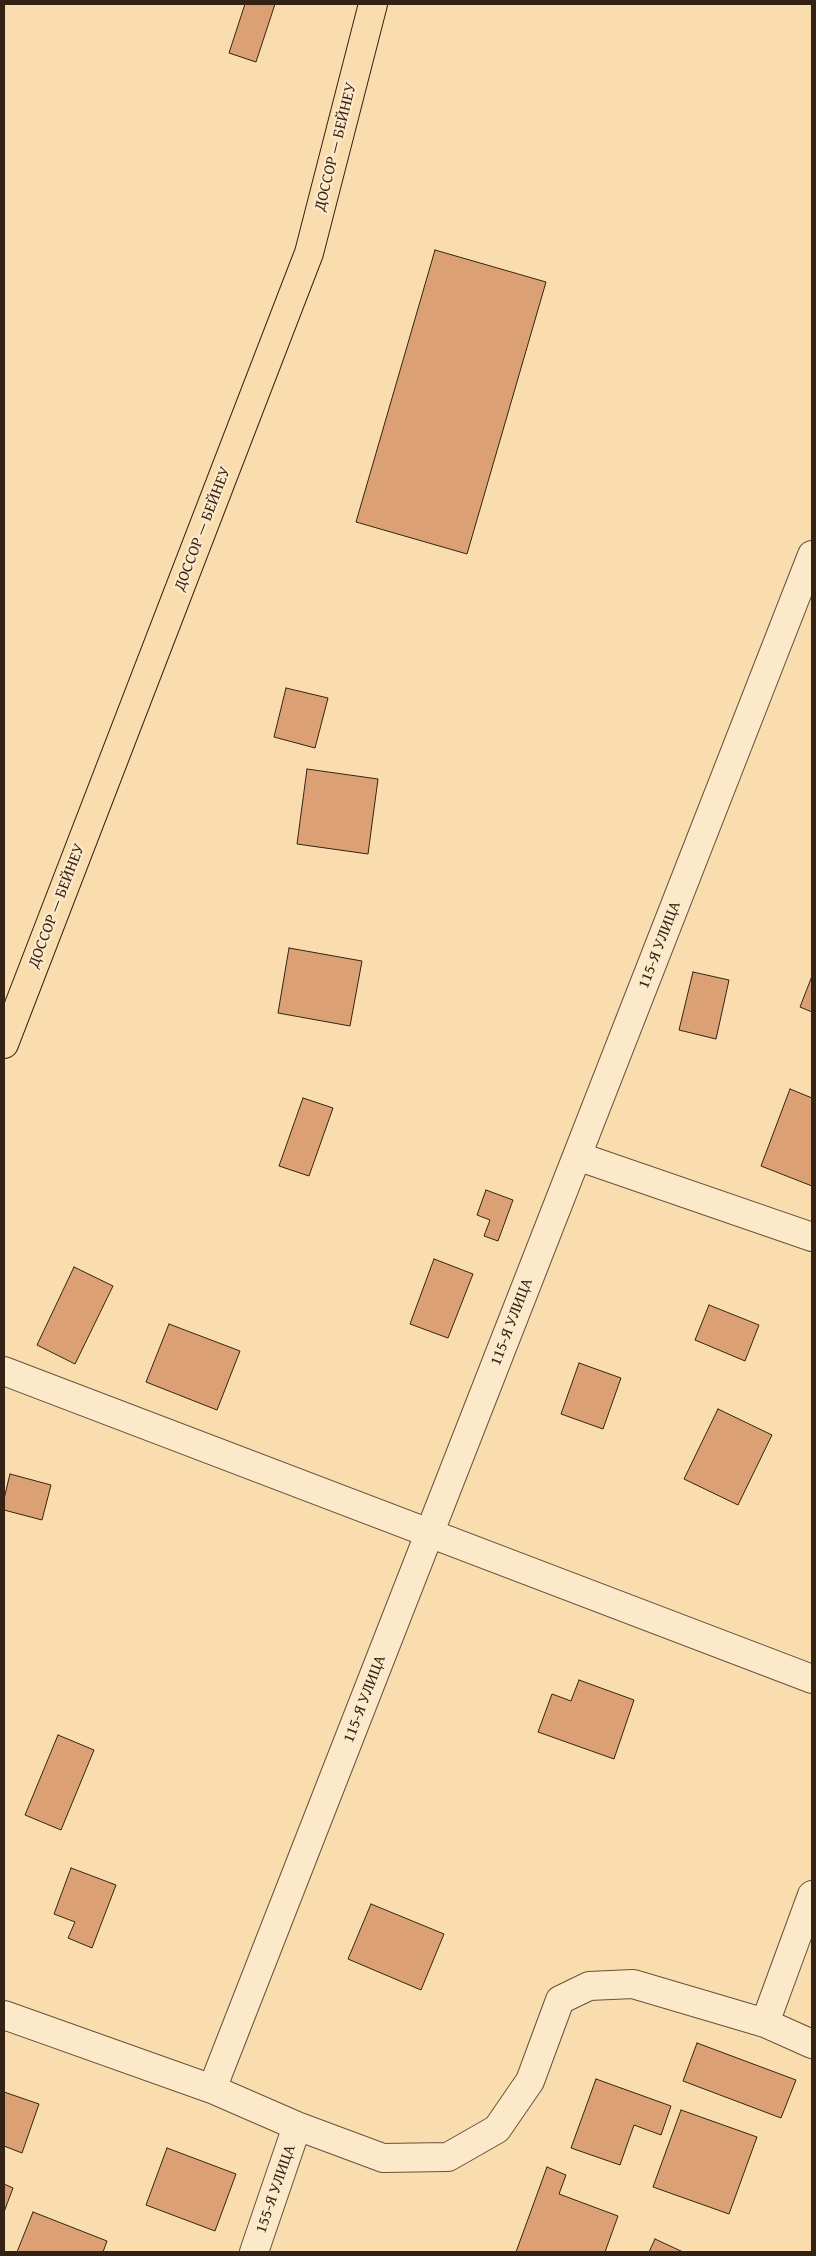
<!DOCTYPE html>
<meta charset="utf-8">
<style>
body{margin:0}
#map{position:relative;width:816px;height:2256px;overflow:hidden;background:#faddae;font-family:"Gentium Book Plus",serif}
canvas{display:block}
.frame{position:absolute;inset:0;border:5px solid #342315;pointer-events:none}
</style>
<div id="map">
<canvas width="816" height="2256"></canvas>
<div class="frame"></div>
</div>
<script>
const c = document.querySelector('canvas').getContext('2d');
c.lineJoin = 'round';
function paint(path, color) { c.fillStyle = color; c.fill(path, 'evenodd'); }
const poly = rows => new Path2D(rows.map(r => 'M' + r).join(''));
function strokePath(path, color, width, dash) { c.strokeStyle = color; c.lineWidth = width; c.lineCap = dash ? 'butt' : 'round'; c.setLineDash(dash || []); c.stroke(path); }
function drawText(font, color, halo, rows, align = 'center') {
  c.font = font + ' "Gentium Book Plus",serif'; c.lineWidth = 4.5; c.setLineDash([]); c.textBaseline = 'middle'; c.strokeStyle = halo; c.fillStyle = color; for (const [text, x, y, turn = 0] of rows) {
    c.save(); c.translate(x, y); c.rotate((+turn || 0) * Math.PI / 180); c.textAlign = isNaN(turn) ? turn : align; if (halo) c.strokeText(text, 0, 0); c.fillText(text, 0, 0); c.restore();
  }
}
const building = poly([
 [245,4,275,4,256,62,229,53,245,4],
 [435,250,546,282,467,554,356,522,435,250],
 [286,688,328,698,315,748,274,737,286,688],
 [307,769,378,779,368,854,297,844,307,769],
 [289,948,362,961,350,1026,278,1013,289,948],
 [693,972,729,980,716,1039,679,1030,693,972],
 [812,976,812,1012,800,1007,812,976],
 [790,1089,812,1098,812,1186,761,1166,790,1089],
 [303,1098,333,1108,309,1176,279,1166,303,1098],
 [486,1190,513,1200,498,1241,484,1236,490,1220,477,1215,486,1190],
 [434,1259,473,1274,448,1338,410,1324,434,1259],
 [74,1267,113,1286,75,1364,37,1345,74,1267],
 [709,1305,759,1325,745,1361,695,1340,709,1305],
 [169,1324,240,1351,217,1410,146,1382,169,1324],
 [579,1363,621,1378,603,1429,561,1414,579,1363],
 [718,1409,772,1435,738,1505,684,1479,718,1409],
 [10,1474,51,1485,42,1520,4,1510,4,1499,10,1474],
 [579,1680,634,1700,614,1759,538,1732,552,1694,571,1701,579,1680],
 [58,1735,94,1750,61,1830,25,1815,58,1735],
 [71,1868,116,1885,92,1948,68,1938,75,1922,54,1914,71,1868],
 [371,1904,444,1934,421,1990,348,1959,371,1904],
 [697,2043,796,2080,781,2118,683,2081,697,2043],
 [596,2079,671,2106,661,2135,634,2125,620,2165,571,2148,596,2079],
 [4,2092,39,2104,22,2153,4,2146,4,2092],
 [681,2110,757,2137,729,2214,653,2187,681,2110],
 [167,2148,236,2174,215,2231,146,2205,167,2148],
 [547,2167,566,2175,559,2194,618,2216,605,2252,516,2252,547,2167],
 [4,2184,13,2188,4,2212,4,2184],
 [33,2212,107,2241,103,2252,17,2252,33,2212],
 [655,2239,683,2252,649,2252,655,2239]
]);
const minor = poly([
 [577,1156,812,1237],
 [4,1371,812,1679],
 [4,2015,212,2089,297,2126,383,2158,448,2157,497,2129,530,2081,560,2000,589,1986,633,1984,765,2023,812,2044],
 [765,2023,812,1895],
 [212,2089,812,555],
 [254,2252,297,2126]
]);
const highway = poly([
 [4,1044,309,253,373,4]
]);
const streetNames = [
 ["ДОССОР — БЕЙНЕУ",336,147,-76],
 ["ДОССОР — БЕЙНЕУ",203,529,-69],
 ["ДОССОР — БЕЙНЕУ",57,906,-69],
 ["115-Я УЛИЦА",660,945,-69],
 ["115-Я УЛИЦА",512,1322,-69],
 ["115-Я УЛИЦА",365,1699,-69],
 ["155-Я УЛИЦА",276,2189,-71]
];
paint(building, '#dba174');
strokePath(building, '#342315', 1);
strokePath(minor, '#66523b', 30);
strokePath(highway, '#342315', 30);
strokePath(minor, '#fce9ca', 28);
strokePath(highway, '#faddae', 28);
drawText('16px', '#342315', '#fce9ca', streetNames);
</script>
